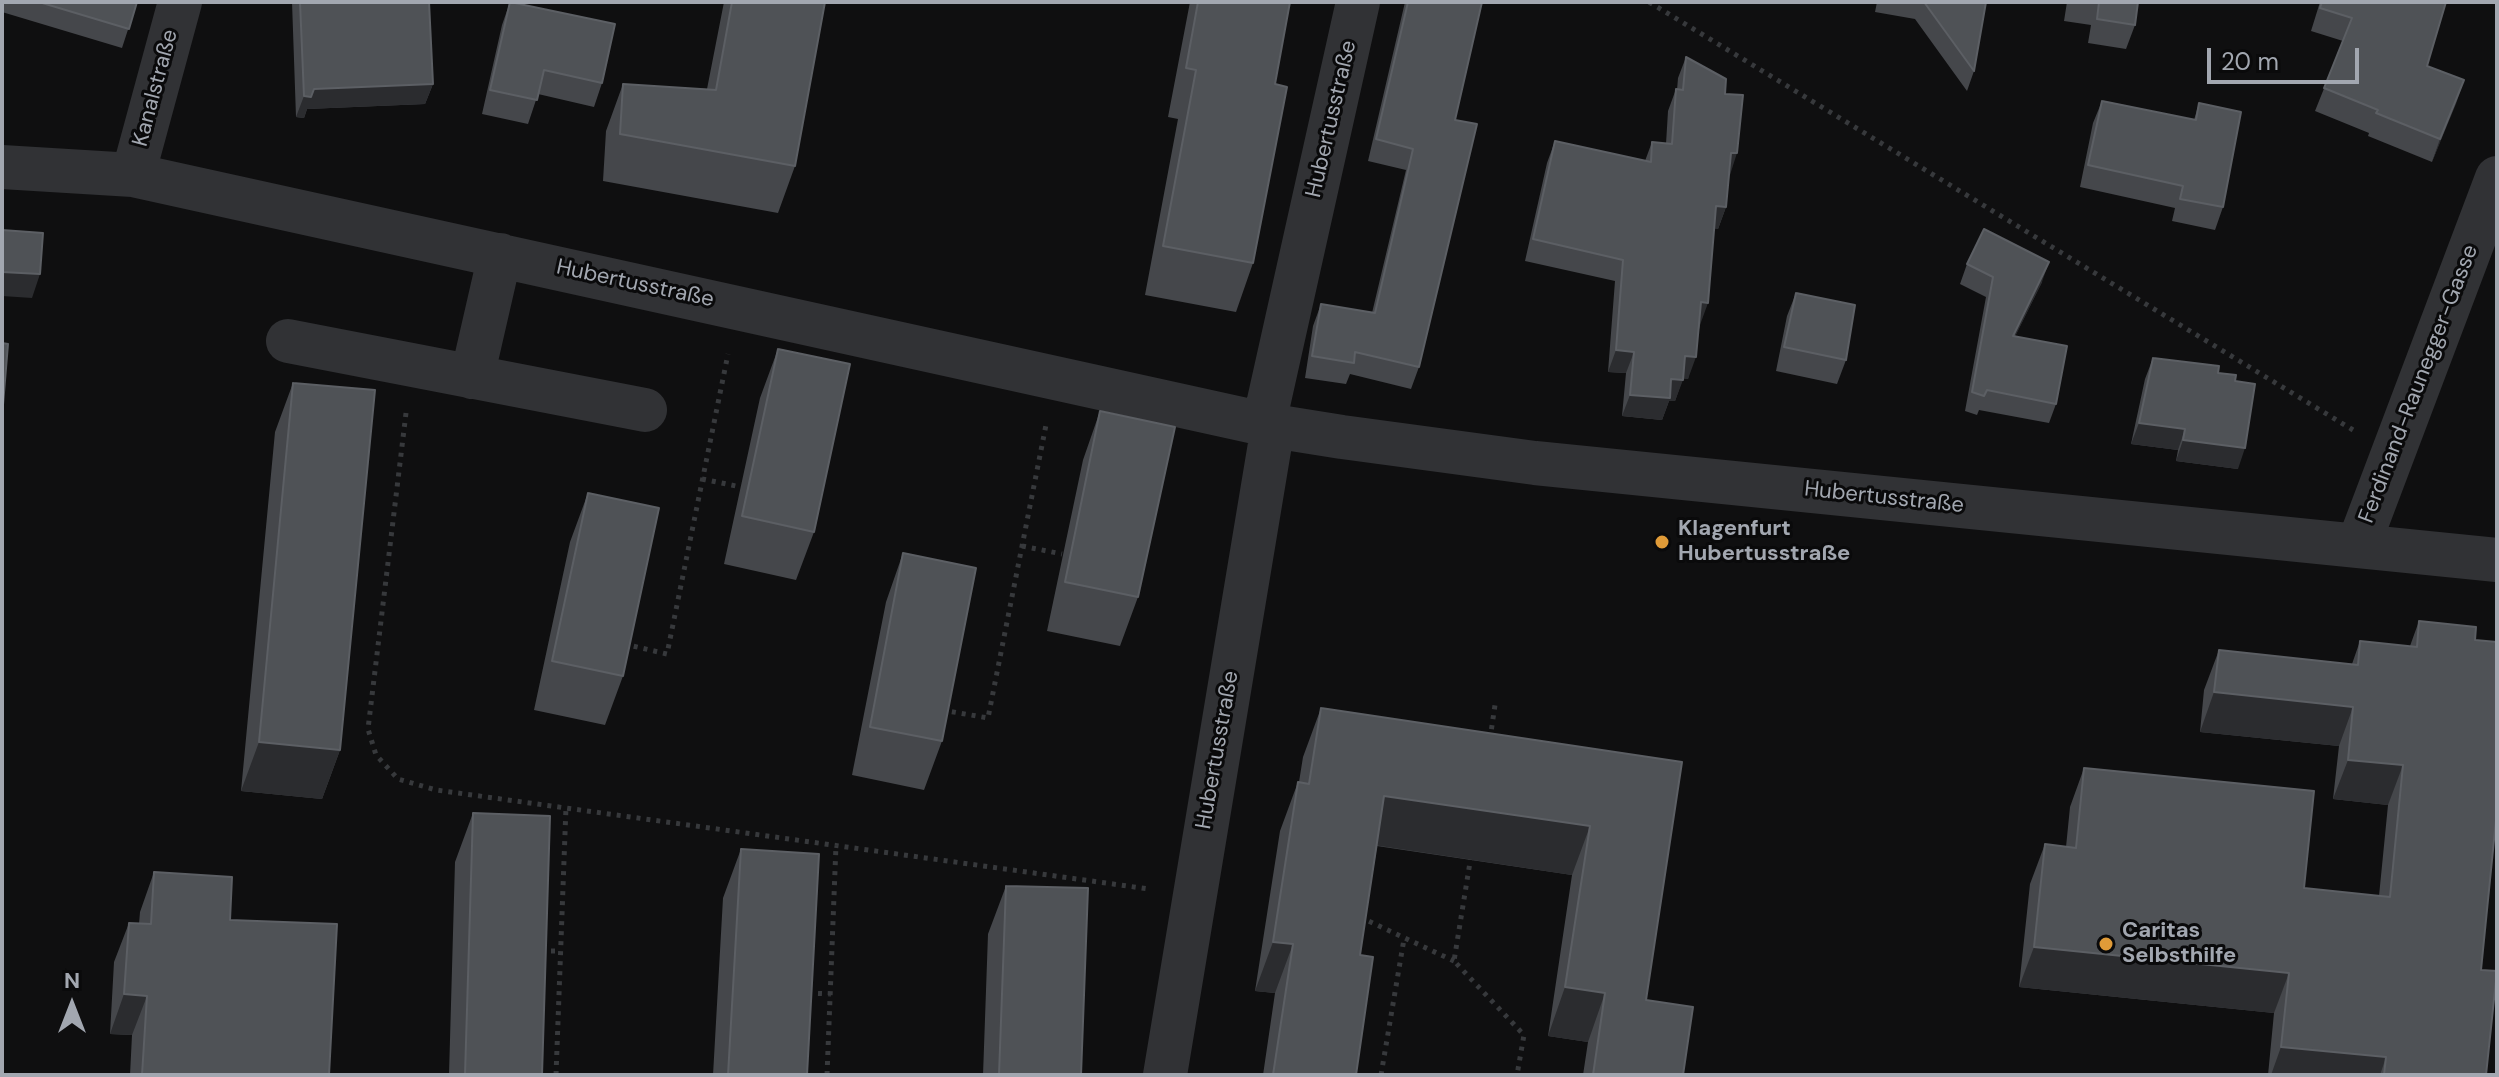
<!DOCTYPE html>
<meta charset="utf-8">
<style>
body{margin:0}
#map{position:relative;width:2499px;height:1077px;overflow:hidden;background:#0f0f10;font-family:"DM Sans",sans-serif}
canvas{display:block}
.frame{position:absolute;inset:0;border:4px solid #a2a7b0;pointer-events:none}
.north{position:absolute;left:32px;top:965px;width:80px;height:80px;-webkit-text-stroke:6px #0a0a0b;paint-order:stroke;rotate:0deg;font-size:22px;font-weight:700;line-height:32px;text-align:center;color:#a2a7b0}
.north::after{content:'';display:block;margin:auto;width:28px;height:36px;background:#a2a7b0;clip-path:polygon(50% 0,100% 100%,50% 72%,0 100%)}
.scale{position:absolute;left:2207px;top:48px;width:152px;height:36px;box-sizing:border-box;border:4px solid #a2a7b0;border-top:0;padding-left:10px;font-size:24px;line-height:28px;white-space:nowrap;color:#a2a7b0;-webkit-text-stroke:6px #0a0a0b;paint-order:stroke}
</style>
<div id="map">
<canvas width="2499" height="1077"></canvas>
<div class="frame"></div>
<div class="north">N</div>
<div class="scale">20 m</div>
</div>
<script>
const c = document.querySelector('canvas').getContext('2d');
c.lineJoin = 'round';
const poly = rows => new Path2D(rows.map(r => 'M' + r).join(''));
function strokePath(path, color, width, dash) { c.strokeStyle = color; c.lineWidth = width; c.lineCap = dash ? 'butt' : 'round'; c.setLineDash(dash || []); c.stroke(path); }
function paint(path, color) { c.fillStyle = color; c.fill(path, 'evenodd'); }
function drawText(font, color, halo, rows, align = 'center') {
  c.font = font + ' "DM Sans",sans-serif'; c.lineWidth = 6; c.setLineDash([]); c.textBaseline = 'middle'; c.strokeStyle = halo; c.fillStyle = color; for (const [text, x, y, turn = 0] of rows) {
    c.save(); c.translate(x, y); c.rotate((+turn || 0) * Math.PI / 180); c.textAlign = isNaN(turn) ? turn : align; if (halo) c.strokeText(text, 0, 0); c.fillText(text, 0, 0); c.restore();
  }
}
const path = poly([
 [1649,2,2353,430],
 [406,413,368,729,376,755,398,779,436,790,1149,889],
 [702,479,741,487],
 [1022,546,1062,554],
 [624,644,667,654,728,354],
 [942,710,988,718,1046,425],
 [1490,739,1495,705],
 [1471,856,1454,961,1524,1035,1517,1075],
 [1360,917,1454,961],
 [541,951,560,951],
 [808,993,831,994],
 [556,1075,566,807],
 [827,1075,836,845],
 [1381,1075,1404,939]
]);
const minor = poly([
 [2,167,133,175,1273,426,1342,437,1535,463,2497,560],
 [133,175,180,2],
 [288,341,645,410],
 [472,377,500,255],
 [1264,423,1358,2],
 [2358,546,2497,178],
 [1165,1075,1273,426]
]);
const wall = poly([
 [2,2,137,2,122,48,2,12],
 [292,2,429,2,433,84,425,104,307,109,304,118,296,117],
 [510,2,602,83,594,107,538,94,528,124,482,114,502,25],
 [724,2,825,2,795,166,778,213,603,181,606,131,623,84,707,89],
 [1190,2,1290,2,1275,84,1253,263,1236,312,1145,295,1178,119,1168,117],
 [1405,2,1482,2,1455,120,1419,367,1411,389,1350,374,1346,384,1305,378,1313,326,1321,304,1372,313,1406,170,1368,161],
 [1877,2,1986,2,1974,71,1967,91,1915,19,1875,12],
 [2067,2,2138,2,2135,25,2126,49,2088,43,2091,25,2064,21],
 [2320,2,2446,2,2427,66,2464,80,2432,162,2368,136,2369,133,2315,111,2343,41,2311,31],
 [1686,57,1725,94,1729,175,1726,207,1718,229,1714,228,1700,325,1688,379,1683,378,1675,401,1669,401,1662,420,1622,416,1626,373,1608,372,1615,281,1525,261,1547,163,1555,141,1645,161,1652,142,1666,144,1668,111,1676,89,1677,90,1678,78],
 [2102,101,2194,120,2199,103,2223,207,2215,230,2172,221,2175,208,2080,187,2093,123],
 [1967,264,2042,282,2015,336,2056,404,2049,423,1979,410,1977,415,1965,411,1986,297,1960,284],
 [1796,293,1846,360,1837,384,1776,371,1787,316],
 [778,349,814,532,796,580,724,564,760,398],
 [2153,358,2218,373,2235,381,2238,469,2176,461,2178,450,2131,444,2145,379],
 [293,383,340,750,322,799,241,791,275,432],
 [1100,411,1138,597,1120,646,1047,631,1083,460],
 [588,493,623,676,605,725,534,710,570,542],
 [903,553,942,741,924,790,852,775,886,602],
 [2419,621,2475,640,2481,970,2486,1075,2268,1075,2274,1013,2019,987,2030,884,2045,844,2066,847,2070,807,2084,768,2304,888,2379,896,2388,805,2333,799,2339,746,2200,732,2204,690,2219,650,2352,664,2360,641,2410,646],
 [1321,708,1682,762,1646,1000,1683,1075,1583,1075,1588,1042,1548,1036,1572,875,1377,846,1360,955,1356,1075,1263,1075,1275,993,1255,991,1280,831,1298,782,1299,782,1303,757],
 [473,813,542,1075,449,1075,455,862],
 [741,849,807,1075,713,1075,723,898],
 [154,872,230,920,329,1075,130,1075,132,1035,110,1034,114,962,129,923,139,924,140,912],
 [1006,886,1081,1075,983,1075,988,934]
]);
const shadedWall = poly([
 [2464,80,2456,104,2432,162,2440,139],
 [433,84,425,104,307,109,304,118,296,117,304,96,314,89],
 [1731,153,1737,153,1730,175],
 [1716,206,1726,207,1718,229,1708,228],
 [2049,262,2042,282,2006,355,2013,336],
 [2,272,40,274,32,298,2,296],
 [1701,302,1708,303,1700,325,1693,324],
 [1616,350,1634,352,1626,373,1608,372],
 [1685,356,1696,357,1688,379,1677,378],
 [1671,379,1683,380,1675,401,1669,401,1662,420,1622,416,1630,395],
 [2139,423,2185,429,2178,450,2131,444],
 [2183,440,2245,448,2238,469,2176,461],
 [2214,692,2353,707,2339,746,2200,732],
 [259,742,340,750,322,799,241,791],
 [2348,760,2403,765,2388,805,2333,799],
 [1384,796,1590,826,1572,875,1367,844],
 [1273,942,1293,944,1275,993,1255,991],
 [2034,947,2289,973,2274,1013,2019,987],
 [1565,987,1605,993,1588,1042,1548,1036],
 [124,994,147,996,132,1035,110,1034],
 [2281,1047,2386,1057,2380,1075,2271,1075]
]);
const building = poly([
 [39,2,137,2,129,29,39,2],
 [300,2,429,2,433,84,314,89,311,97,304,96,300,2],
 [510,2,615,24,602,83,544,70,537,100,490,90,510,2],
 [732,2,825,2,795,166,620,134,623,84,716,90,732,2],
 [1198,2,1290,2,1275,84,1287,87,1253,263,1163,246,1196,70,1186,68,1198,2],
 [1408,2,1482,2,1455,120,1477,124,1419,367,1355,352,1354,363,1312,356,1321,304,1375,313,1413,149,1376,139,1408,2],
 [1924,2,1986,2,1974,71,1924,2],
 [2099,2,2138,2,2135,25,2097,19,2099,2],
 [2322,2,2446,2,2427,66,2464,80,2440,139,2376,113,2378,110,2324,88,2352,18,2320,8,2322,2],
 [1686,57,1726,79,1725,94,1743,95,1737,153,1731,153,1726,207,1716,206,1708,303,1701,302,1696,357,1685,356,1683,380,1671,379,1670,398,1630,395,1634,352,1616,350,1623,260,1533,239,1555,141,1651,162,1652,142,1672,144,1676,89,1683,90,1686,57],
 [2102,101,2196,120,2199,103,2241,112,2223,207,2180,199,2183,186,2088,165,2102,101],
 [1984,229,2049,262,2013,336,2067,346,2056,404,1987,390,1984,396,1972,392,1993,277,1967,264,1984,229],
 [2,230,43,233,40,274,2,272,2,230],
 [1796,293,1855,305,1846,360,1784,347,1796,293],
 [2,343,8,344,2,417,2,343],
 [778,349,850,364,814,532,742,516,778,349],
 [2153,358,2219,366,2218,373,2236,375,2235,381,2255,384,2245,448,2183,440,2185,429,2139,423,2153,358],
 [293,383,375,390,340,750,259,742,293,383],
 [1100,411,1175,427,1138,597,1065,582,1100,411],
 [588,493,659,508,623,676,552,661,588,493],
 [903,553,976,568,942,741,870,727,903,553],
 [2419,621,2476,627,2475,640,2497,642,2497,810,2481,970,2497,971,2486,1075,2384,1075,2386,1057,2281,1047,2289,973,2034,947,2045,844,2076,848,2084,768,2314,791,2304,888,2390,897,2403,765,2348,760,2353,707,2214,692,2219,650,2358,665,2360,641,2417,647,2419,621],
 [1321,708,1682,762,1646,1000,1693,1007,1683,1075,1593,1075,1605,993,1565,987,1590,826,1384,796,1360,955,1373,957,1356,1075,1273,1075,1293,944,1273,942,1298,782,1309,784,1321,708],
 [473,813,550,816,542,1075,465,1075,473,813],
 [741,849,819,854,807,1075,728,1075,741,849],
 [154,872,232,877,230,920,337,924,329,1075,142,1075,147,996,124,994,129,923,151,924,154,872],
 [1006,886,1088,888,1081,1075,999,1075,1006,886]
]);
const markers = [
 [1662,542,8,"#e09b38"],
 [2106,944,8,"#e09b38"]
];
const streetNames = [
 ["Kanalstraße",156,88,-75],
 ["Hubertusstraße",1332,119,-77],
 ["Hubertusstraße",635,284,12],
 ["Ferdinand-Raunegger-Gasse",2419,384,-69],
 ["Hubertusstraße",1884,498,6],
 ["Hubertusstraße",1218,750,-80]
];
const poiNames = [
 ["Klagenfurt",1678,529],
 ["Hubertusstraße",1678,554],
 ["Caritas",2122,931],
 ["Selbsthilfe",2122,956]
];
strokePath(path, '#37393c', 5, [4, 6]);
strokePath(minor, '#313235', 44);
paint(wall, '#45474b');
paint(shadedWall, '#2b2c2f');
paint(building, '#4f5256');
strokePath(building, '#5c5f64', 2);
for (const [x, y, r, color] of markers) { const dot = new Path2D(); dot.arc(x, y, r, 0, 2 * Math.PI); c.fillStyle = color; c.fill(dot); strokePath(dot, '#0a0a0b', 3); }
drawText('22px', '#a2a7b0', '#0a0a0b', streetNames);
drawText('bold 22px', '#a2a7b0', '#0a0a0b', poiNames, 'left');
</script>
